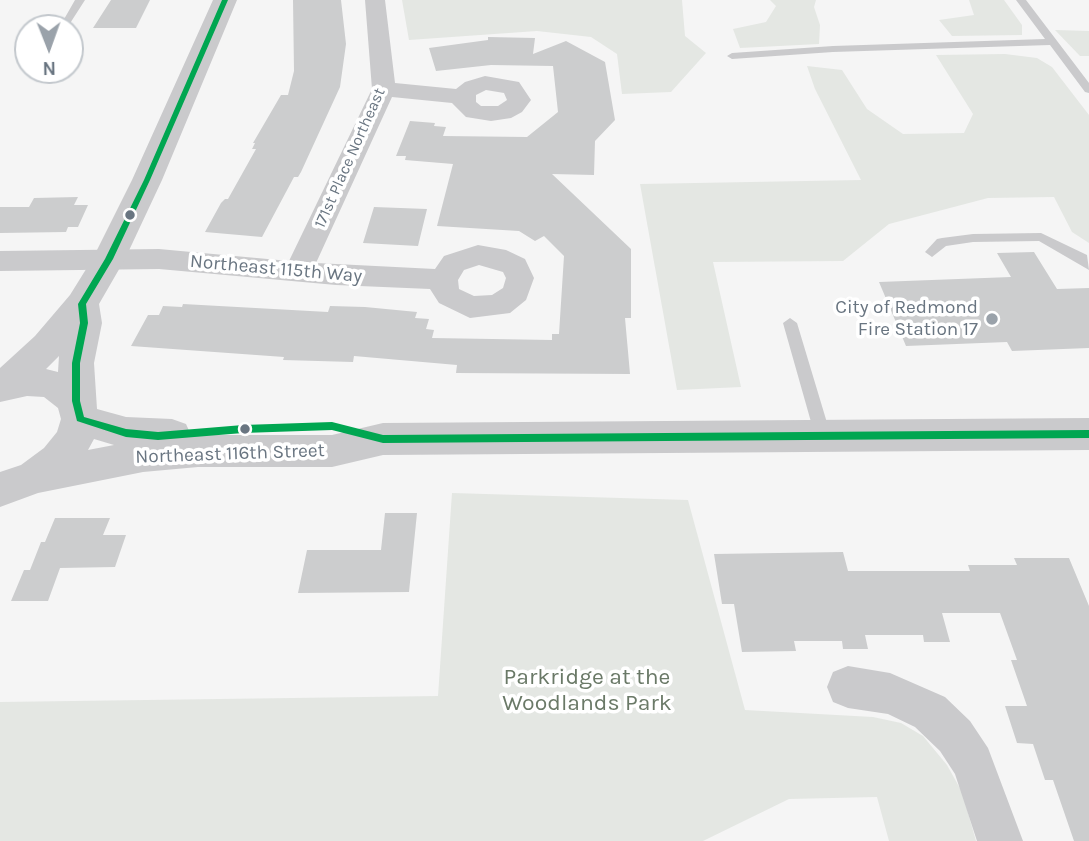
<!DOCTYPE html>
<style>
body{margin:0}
#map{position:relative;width:1089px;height:841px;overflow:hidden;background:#f5f5f5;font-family:Karla,sans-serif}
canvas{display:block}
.north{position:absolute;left:14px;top:14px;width:70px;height:70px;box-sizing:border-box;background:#fff;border:2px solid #c3c8cd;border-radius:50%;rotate:179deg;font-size:19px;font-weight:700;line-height:28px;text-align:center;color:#697581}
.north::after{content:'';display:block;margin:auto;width:24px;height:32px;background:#9aa2aa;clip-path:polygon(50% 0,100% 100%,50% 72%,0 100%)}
</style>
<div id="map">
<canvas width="1089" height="841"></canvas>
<div class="north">N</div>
</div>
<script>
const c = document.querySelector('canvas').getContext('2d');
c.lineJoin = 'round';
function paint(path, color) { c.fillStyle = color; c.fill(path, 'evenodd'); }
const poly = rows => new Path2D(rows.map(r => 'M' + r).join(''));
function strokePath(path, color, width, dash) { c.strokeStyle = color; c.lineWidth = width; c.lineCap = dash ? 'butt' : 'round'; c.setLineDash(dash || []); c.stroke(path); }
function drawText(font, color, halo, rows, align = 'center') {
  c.font = font + ' Karla,sans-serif'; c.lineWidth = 7; c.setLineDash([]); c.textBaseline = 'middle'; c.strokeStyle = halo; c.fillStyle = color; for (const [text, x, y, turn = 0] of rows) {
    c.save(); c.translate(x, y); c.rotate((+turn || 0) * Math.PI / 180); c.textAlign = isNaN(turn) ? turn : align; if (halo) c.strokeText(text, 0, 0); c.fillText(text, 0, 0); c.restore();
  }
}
const green = poly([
 [402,0,682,0,685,36,706,53,671,92,622,94,617,54,591,37,537,31,409,40],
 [770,0,816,0,814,7,820,25,819,44,740,48,733,29,766,22,776,6],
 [969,0,1004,0,1022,25,1022,35,952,36,939,20,974,15],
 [1055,30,1089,31,1089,56,1080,56],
 [1005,54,1037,58,1052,67,1089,115,1089,243,1072,232,1054,197,988,198,889,224,843,261,713,262,741,387,677,390,640,184,861,180,815,89,807,66,842,70,867,109,903,134,964,133,973,114,936,55],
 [452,493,688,500,745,710,873,717,901,723,923,736,947,765,962,792,976,841,889,841,877,797,789,799,703,841,0,841,0,702,438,696]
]);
const building = poly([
 [111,0,150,0,136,28,93,28],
 [293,0,341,0,346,44,340,87,301,172,298,177,294,177,262,237,205,232,221,203,225,199,228,199,256,149,252,149,255,143,253,143,281,95,288,95,294,71],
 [488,37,535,38,533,54,566,41,605,62,615,120,595,141,594,175,552,174,631,249,631,318,625,318,630,374,456,373,457,365,354,356,353,362,283,360,284,357,131,346,148,315,159,315,163,306,182,307,183,304,328,312,330,306,365,307,417,312,415,318,429,319,426,329,434,330,432,338,552,340,552,334,559,334,564,256,544,236,535,241,519,231,437,226,453,164,405,160,406,156,396,156,410,121,435,123,434,126,446,127,443,136,527,137,558,112,553,66,491,65,436,71,429,48,488,40],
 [78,197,74,205,88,205,78,227,68,227,66,232,0,233,0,207,29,207,34,198],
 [374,207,427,209,418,246,363,243],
 [1034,252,1057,289,1089,288,1089,348,1012,351,1007,342,906,346,879,282,1011,277,997,253],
 [385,513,417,513,409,592,298,593,307,550,381,550],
 [55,518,110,518,103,535,126,535,115,567,60,568,48,601,11,601,24,570,30,570,41,542,45,542],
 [843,552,848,571,970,571,968,565,1017,565,1014,558,1069,558,1089,606,1089,841,1074,841,1053,780,1045,780,1033,744,1017,743,1005,706,1027,706,1011,660,1017,660,1000,613,942,613,950,642,924,642,923,635,865,635,868,649,843,649,842,641,794,641,796,651,742,652,734,604,722,604,714,554]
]);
const service = poly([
 [75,0,85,0,67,28,59,28,75,0],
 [1016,0,1026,0,1089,83,1089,93,1085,92,1050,45,833,52,732,59,727,56,732,53,833,46,1045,39,1016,0],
 [1041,233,1087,255,1089,270,1039,241,973,242,946,246,932,257,925,252,937,239,942,238,973,234,1041,233],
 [790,318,797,323,831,436,829,441,823,442,817,441,815,436,783,323,790,318]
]);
const minor = poly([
 [365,0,385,0,395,83,456,89,465,82,485,76,519,82,531,100,522,112,511,118,491,121,466,117,452,103,392,97,316,263,435,269,444,256,478,245,506,250,525,259,534,278,526,300,510,313,470,318,439,303,430,289,336,285,159,269,0,271,0,251,159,249,289,261,372,89,365,0],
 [486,90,504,93,507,100,498,106,481,106,476,102,476,95,486,90],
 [479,265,503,272,506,278,503,288,492,295,474,296,459,289,458,280,464,270,479,265],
 [848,666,890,673,945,697,970,721,988,748,1023,841,977,841,955,774,940,751,915,727,888,714,848,708,833,702,827,687,833,672,848,666]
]);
const tertiary = poly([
 [213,0,237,0,162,180,125,259,99,304,102,323,94,363,97,409,126,417,172,419,186,424,191,435,332,435,383,423,1089,418,1089,450,383,455,332,467,198,467,143,472,38,493,0,507,0,472,21,465,44,448,57,432,61,419,58,408,44,397,27,396,0,402,0,368,35,336,70,295,93,258,132,180,213,0],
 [59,356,58,372,46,369,59,356],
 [94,439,114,445,88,450,94,439]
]);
const bus1 = poly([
 [222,0,228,0,150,180,113,259,86,304,88,323,80,363,80,401,84,417,126,429,158,432,243,425,332,422,383,435,1089,430,1089,438,383,443,332,430,243,433,158,440,126,437,77,421,72,401,72,363,80,323,78,304,105,259,144,180,222,0]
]);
const markers = [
 [130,215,6,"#697581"],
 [992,319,7,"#9aa2aa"],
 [245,429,6,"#697581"]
];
const farStreetnames = [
 ["171st Place Northeast",350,158,-66]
];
const streetNames = [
 ["Northeast 115th Way",276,269,5],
 ["Northeast 116th Street",230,454,-2]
];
const poiNames = [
 ["City of Redmond",978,308],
 ["Fire Station 17",978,330]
];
const nearParknames = [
 ["Parkridge at the",587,677],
 ["Woodlands Park",587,703]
];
paint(green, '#e4e7e3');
paint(building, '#cccdce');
paint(service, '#cacacc');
paint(minor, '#cacacc');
paint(tertiary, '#cacacc');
paint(bus1, '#00a651');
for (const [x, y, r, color] of markers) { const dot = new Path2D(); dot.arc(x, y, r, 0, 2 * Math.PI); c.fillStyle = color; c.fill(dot); strokePath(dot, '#fff', 2.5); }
drawText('16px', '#697581', '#fff', farStreetnames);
drawText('19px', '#697581', '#fff', streetNames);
drawText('19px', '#697581', '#fff', poiNames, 'right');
drawText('23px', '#6a7967', '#fff', nearParknames);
</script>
